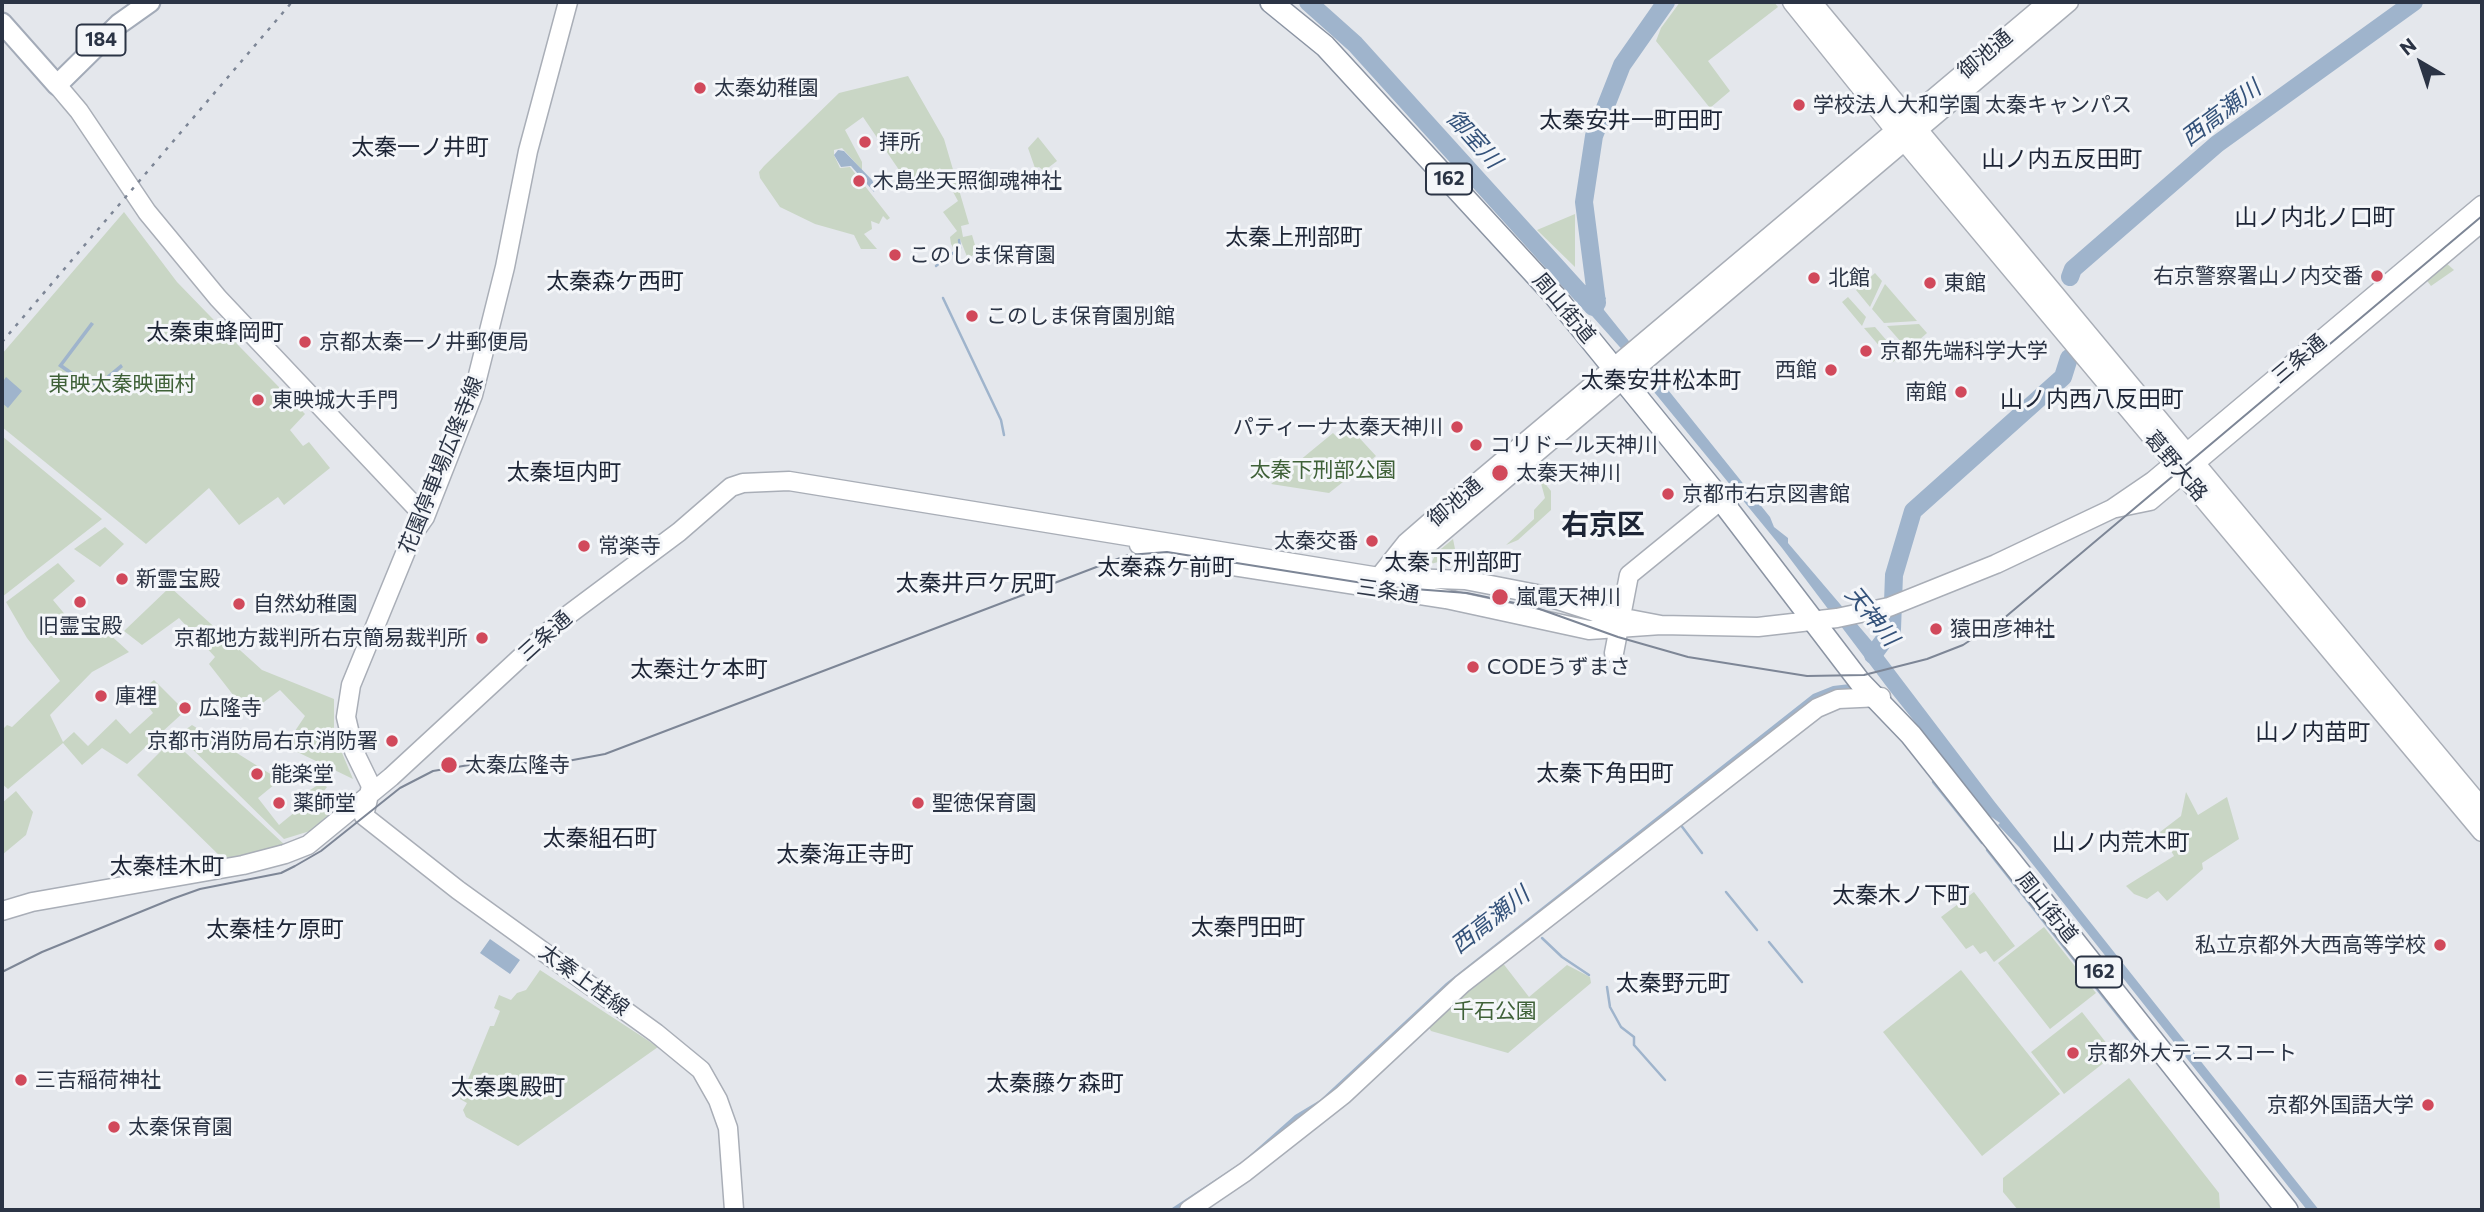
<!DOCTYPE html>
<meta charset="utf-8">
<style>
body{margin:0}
#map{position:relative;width:2484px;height:1212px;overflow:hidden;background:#e4e7ec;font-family:Commissioner,sans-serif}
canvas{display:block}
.frame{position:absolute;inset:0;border:4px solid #2b3445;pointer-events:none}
.north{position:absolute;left:2386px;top:28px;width:70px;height:70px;-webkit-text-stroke:5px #f4f6f9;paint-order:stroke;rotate:321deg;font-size:19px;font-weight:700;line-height:28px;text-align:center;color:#2b3445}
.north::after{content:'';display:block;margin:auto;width:24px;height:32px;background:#2b3445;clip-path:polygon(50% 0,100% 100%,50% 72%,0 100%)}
</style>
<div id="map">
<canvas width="2484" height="1212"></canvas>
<div class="frame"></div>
<div class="north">N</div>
</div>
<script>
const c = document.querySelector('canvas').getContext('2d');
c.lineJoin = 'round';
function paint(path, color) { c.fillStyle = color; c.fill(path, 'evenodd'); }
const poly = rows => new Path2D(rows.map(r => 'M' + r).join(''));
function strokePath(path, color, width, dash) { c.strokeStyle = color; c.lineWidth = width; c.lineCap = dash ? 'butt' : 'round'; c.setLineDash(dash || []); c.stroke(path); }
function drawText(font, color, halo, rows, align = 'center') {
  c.font = font + ' Commissioner,"Noto Sans JP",sans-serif'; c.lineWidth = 6; c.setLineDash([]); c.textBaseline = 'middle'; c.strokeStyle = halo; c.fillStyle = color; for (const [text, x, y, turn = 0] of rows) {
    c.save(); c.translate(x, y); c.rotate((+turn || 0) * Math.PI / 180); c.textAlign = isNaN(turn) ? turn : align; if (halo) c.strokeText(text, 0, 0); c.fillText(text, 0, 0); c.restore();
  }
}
const green = poly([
 [1680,2,1774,2,1778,7,1708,61,1730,91,1710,108,1656,41,1661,28],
 [908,76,944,139,969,224,961,226,963,237,972,235,977,252,968,259,960,239,958,239,958,247,954,249,951,244,950,237,957,231,943,212,958,201,940,168,912,189,863,117,845,130,862,162,862,170,842,148,834,150,834,155,840,168,850,167,890,218,887,220,883,216,879,224,871,221,872,229,864,234,877,249,861,249,854,235,815,224,780,207,760,178,759,172,764,166,839,93],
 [1038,137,1057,161,1044,171,1039,167,1035,168,1028,148],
 [124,212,177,282,305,414,290,430,303,446,309,442,330,468,284,505,278,497,239,525,209,488,146,544,2,427,2,354],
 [1575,214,1575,267,1537,230],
 [2445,262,2454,270,2431,286,2425,278],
 [1875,273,1882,281,1870,307,1856,290],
 [1885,284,1917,321,1884,323,1872,309],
 [1848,297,1866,317,1862,326,1842,302],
 [1919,324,1927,333,1908,350,1887,326],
 [1875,327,1900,356,1893,362,1864,328],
 [1353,431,1376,456,1329,493,1271,484,1333,433,1339,439],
 [2,436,102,519,2,597],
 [1539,476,1551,491,1551,510,1518,540,1506,545,1534,519,1534,510,1545,498],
 [105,527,124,544,100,567,74,549],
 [1453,539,1455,549,1448,559,1431,564,1436,553],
 [58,563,75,581,53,600,77,629,95,621,129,652,92,672,50,715,63,742,74,732,88,746,116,719,130,734,153,713,138,693,154,680,185,711,127,764,102,748,82,765,63,743,8,789,2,784,2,730,7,725,12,727,60,681,27,638,6,602],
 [170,587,262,670,334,699,334,734,353,779,285,746,305,716,280,690,248,714,209,664,215,657,179,618,142,645,124,631],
 [192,725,280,780,258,798,279,825,301,807,296,799,321,783,327,787,321,795,333,811,310,831,284,839,178,735],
 [172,740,286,846,224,860,137,775],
 [16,791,33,812,26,835,2,855,2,803],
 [2186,792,2198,815,2227,797,2239,839,2202,863,2203,869,2167,901,2158,891,2147,899,2134,894,2126,886,2174,856,2160,832,2181,816],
 [1974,892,2015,946,1994,962,1986,951,1980,954,1973,945,1966,949,1941,917],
 [2044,927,2096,993,2050,1029,1998,963],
 [1502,962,1529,997,1567,965,1590,977,1591,983,1508,1053,1431,1031,1427,1024],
 [540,970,658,1047,518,1146,466,1117,463,1110,467,1103,460,1099,490,1026,494,1026,500,1011,494,1008,499,995,511,1000,517,993,526,990],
 [1961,970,2060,1094,1982,1156,1883,1032],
 [2082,1012,2115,1054,2064,1094,2031,1052],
 [2129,1078,2219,1193,2220,1208,2216,1210,2018,1210,2003,1192,2003,1178]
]);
const water = poly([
 [838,150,844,151,872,180,875,186,874,192,851,166,841,167,834,155],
 [1598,280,1606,299,1602,301,1604,310,1770,517,1774,527,1788,538,1788,543,1880,651,1994,801,2319,1210,2307,1210,2019,847,1998,825,2000,823,1990,816,1890,691,1782,548,1650,387,1652,383,1576,298,1576,294,1588,283],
 [91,322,94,324,63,365,77,375,98,383,121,364,123,367,99,387,75,378,58,366],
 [6,377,22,391,8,408,2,403,2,383],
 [1850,684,1849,692,1835,692,1818,699,1326,1103,1295,1120,1276,1141,1178,1210,1169,1210,1242,1162,1295,1115,1320,1100,1446,983,1813,694,1833,686],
 [490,939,520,960,510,974,480,953]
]);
const stream = poly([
 [946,258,960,248,959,240],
 [936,266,942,261],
 [943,298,1001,420,1004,435],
 [1933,782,1982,843],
 [1680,824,1702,853],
 [1987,850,2146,1051],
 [1726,892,1757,930],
 [1542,938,1562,957,1589,975],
 [1769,942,1802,982],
 [1607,987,1610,1007,1621,1027,1634,1037,1634,1045,1665,1080]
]);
const river = poly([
 [1308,2,1355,44,1593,307],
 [2070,277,2073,269,2217,144,2414,2],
 [1597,303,1584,202,1594,136,1622,65,1666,2],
 [1873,655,1892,629,1894,575,1913,511,2063,377,2069,358]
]);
const secondary = poly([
 [568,2,528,151,505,267,473,395,425,517,413,534,351,685,346,717,354,751,371,786,364,816,458,890,656,1033,701,1070,718,1100,728,1128,734,1210],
 [1792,2,1894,129,2482,832],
 [1812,2,2482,808],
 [57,85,79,111,147,212,218,298,425,517],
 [2116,508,2150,501,2482,222],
 [1139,545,1164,555,1193,560,1446,599,1589,630,1661,625,1758,627,1837,618,1889,607,1996,564,2112,509,2153,481,2482,205],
 [1379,577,1406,543,1429,523,2048,2],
 [1390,585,1413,557,2069,2],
 [1614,653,1629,575,1721,500],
 [2,911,32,902,243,865,285,854,308,845,391,777,560,621,679,532,731,487,743,483,789,481,1379,577,1465,580,1542,595,1598,613,1661,625],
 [1189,1210,1245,1172,1343,1095,1462,984,1817,708,1838,699,1881,697]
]);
const primary = poly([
 [2,23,57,85,119,24,150,2]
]);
const highway = poly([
 [1271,2,1325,46,1554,295,1721,500,1860,682,1911,735,2287,1210]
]);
const tram = poly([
 [2,972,42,952,172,899,200,889,281,873,295,866,321,851,400,788,433,771,481,763,557,763,605,754,1128,555,1167,552,1388,587,1467,593,1534,607,1618,637,1688,657,1807,676,1864,675,1927,659,1963,645,2003,619,2482,216]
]);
const rail = poly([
 [2,342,292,2]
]);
const markers = [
 [700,88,7,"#d1495b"],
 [1799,105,7,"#d1495b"],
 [865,142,7,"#d1495b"],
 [859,181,7,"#d1495b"],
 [895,255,7,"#d1495b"],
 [2377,276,7,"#d1495b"],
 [1814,278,7,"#d1495b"],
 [1930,283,7,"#d1495b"],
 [972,316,7,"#d1495b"],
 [305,342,7,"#d1495b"],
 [1866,351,7,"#d1495b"],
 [1831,370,7,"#d1495b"],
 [1961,392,7,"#d1495b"],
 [258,400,7,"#d1495b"],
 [1457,427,7,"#d1495b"],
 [1476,445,7,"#d1495b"],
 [1500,473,9,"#d1495b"],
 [1668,494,7,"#d1495b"],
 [1372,541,7,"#d1495b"],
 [584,546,7,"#d1495b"],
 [122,579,7,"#d1495b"],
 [1500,597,9,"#d1495b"],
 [80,602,7,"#d1495b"],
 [239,604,7,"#d1495b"],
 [1936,629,7,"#d1495b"],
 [482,638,7,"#d1495b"],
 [1473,667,7,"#d1495b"],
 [101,696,7,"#d1495b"],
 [185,708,7,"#d1495b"],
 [392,741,7,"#d1495b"],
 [449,765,9,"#d1495b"],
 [257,774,7,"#d1495b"],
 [279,803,7,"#d1495b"],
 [918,803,7,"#d1495b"],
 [2440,945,7,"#d1495b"],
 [2073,1053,7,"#d1495b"],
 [21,1080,7,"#d1495b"],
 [2428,1105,7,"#d1495b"],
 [114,1127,7,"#d1495b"]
];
const shields = [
 [101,40,49],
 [1449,179,46],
 [2099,972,46]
];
const shieldNames = [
 ["184",101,40],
 ["162",1449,179],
 ["162",2099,972]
];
const streetNames = [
 ["御池通",1985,54,-40],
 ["周山街道",1564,308,50],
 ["三条通",2299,359,-40],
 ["花園停車場広隆寺線",441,465,-68],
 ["葛野大路",2176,466,50],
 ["御池通",1455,502,-40],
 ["三条通",1388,591,8],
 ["三条通",545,636,-42],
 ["周山街道",2047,907,51],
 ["太秦上桂線",584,980,36]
];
const poiNames = [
 ["太秦幼稚園",714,88],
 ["学校法人大和学園 太秦キャンパス",1813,105],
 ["拝所",879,142],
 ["木島坐天照御魂神社",873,181],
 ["このしま保育園",909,255],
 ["右京警察署山ノ内交番",2363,276,"right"],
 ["北館",1828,278],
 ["東館",1944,283],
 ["このしま保育園別館",986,316],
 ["京都太秦一ノ井郵便局",319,342],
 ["京都先端科学大学",1880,351],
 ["西館",1817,370,"right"],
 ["南館",1947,392,"right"],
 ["東映城大手門",272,400],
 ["パティーナ太秦天神川",1443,427,"right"],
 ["コリドール天神川",1490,445],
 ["太秦天神川",1516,473],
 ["京都市右京図書館",1682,494],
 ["太秦交番",1358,541,"right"],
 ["常楽寺",598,546],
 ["新霊宝殿",136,579],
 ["嵐電天神川",1516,597],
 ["自然幼稚園",253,604],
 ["旧霊宝殿",80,626,"center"],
 ["猿田彦神社",1950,629],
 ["京都地方裁判所右京簡易裁判所",468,638,"right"],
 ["CODEうずまさ",1487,667],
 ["庫裡",115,696],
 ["広隆寺",199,708],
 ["京都市消防局右京消防署",378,741,"right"],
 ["太秦広隆寺",465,765],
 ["能楽堂",271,774],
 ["薬師堂",293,803],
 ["聖徳保育園",932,803],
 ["私立京都外大西高等学校",2426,945,"right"],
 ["京都外大テニスコート",2087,1053],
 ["三吉稲荷神社",35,1080],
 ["京都外国語大学",2414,1105,"right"],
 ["太秦保育園",128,1127]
];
const parkNames = [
 ["東映太秦映画村",122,384],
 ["太秦下刑部公園",1323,470],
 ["千石公園",1495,1011]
];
const waterNames = [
 ["西高瀬川",2221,113,-37],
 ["御室川",1474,139,48],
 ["天神川",1872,616,51],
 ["西高瀬川",1490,920,-38]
];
const neighbourhoodNames = [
 ["太秦安井一町田町",1631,120],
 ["太秦一ノ井町",420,147],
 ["山ノ内五反田町",2062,159],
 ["山ノ内北ノ口町",2315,217],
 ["太秦上刑部町",1294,237],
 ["太秦森ケ西町",615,281],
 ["太秦東蜂岡町",215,332],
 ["太秦安井松本町",1661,380],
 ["山ノ内西八反田町",2092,399],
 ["太秦垣内町",564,472],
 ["太秦下刑部町",1453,562],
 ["太秦森ケ前町",1166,567],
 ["太秦井戸ケ尻町",976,583],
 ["太秦辻ケ本町",699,669],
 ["山ノ内苗町",2313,732],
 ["太秦下角田町",1605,773],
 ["太秦組石町",600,838],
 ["山ノ内荒木町",2121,842],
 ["太秦海正寺町",845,854],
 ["太秦桂木町",167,866],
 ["太秦木ノ下町",1901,895],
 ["太秦門田町",1248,927],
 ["太秦桂ケ原町",275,929],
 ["太秦野元町",1673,983],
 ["太秦藤ケ森町",1055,1083],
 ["太秦奥殿町",508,1087]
];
const districtNames = [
 ["右京区",1603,525]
];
paint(green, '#c9d6c5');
paint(water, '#9fb4cc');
strokePath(stream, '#9fb4cc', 2.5);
strokePath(river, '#9fb4cc', 18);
strokePath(secondary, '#a9aeb7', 21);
strokePath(primary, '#a3abb8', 23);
strokePath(highway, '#8b94a3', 24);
strokePath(secondary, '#fff', 18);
strokePath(primary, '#fff', 19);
strokePath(highway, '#fff', 21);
strokePath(tram, '#7d8696', 2);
strokePath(rail, '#7d8696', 2.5, [3.5, 7]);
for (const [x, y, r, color] of markers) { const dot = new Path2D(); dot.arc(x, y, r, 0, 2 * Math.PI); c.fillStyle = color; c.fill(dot); strokePath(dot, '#f4f6f9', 2.5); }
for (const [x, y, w] of shields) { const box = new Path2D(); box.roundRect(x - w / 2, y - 15.5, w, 31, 5); c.fillStyle = '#f4f6f9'; c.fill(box); strokePath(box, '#2b3445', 2); }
drawText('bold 19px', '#2b3445', null, shieldNames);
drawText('21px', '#2b3445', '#f4f6f9', streetNames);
drawText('21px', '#2b3445', '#f4f6f9', poiNames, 'left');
drawText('21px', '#3f6138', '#f4f6f9', parkNames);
drawText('italic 23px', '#34527a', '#f4f6f9', waterNames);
drawText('23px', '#1d2536', '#f4f6f9', neighbourhoodNames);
drawText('bold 28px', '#1d2536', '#f4f6f9', districtNames);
</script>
